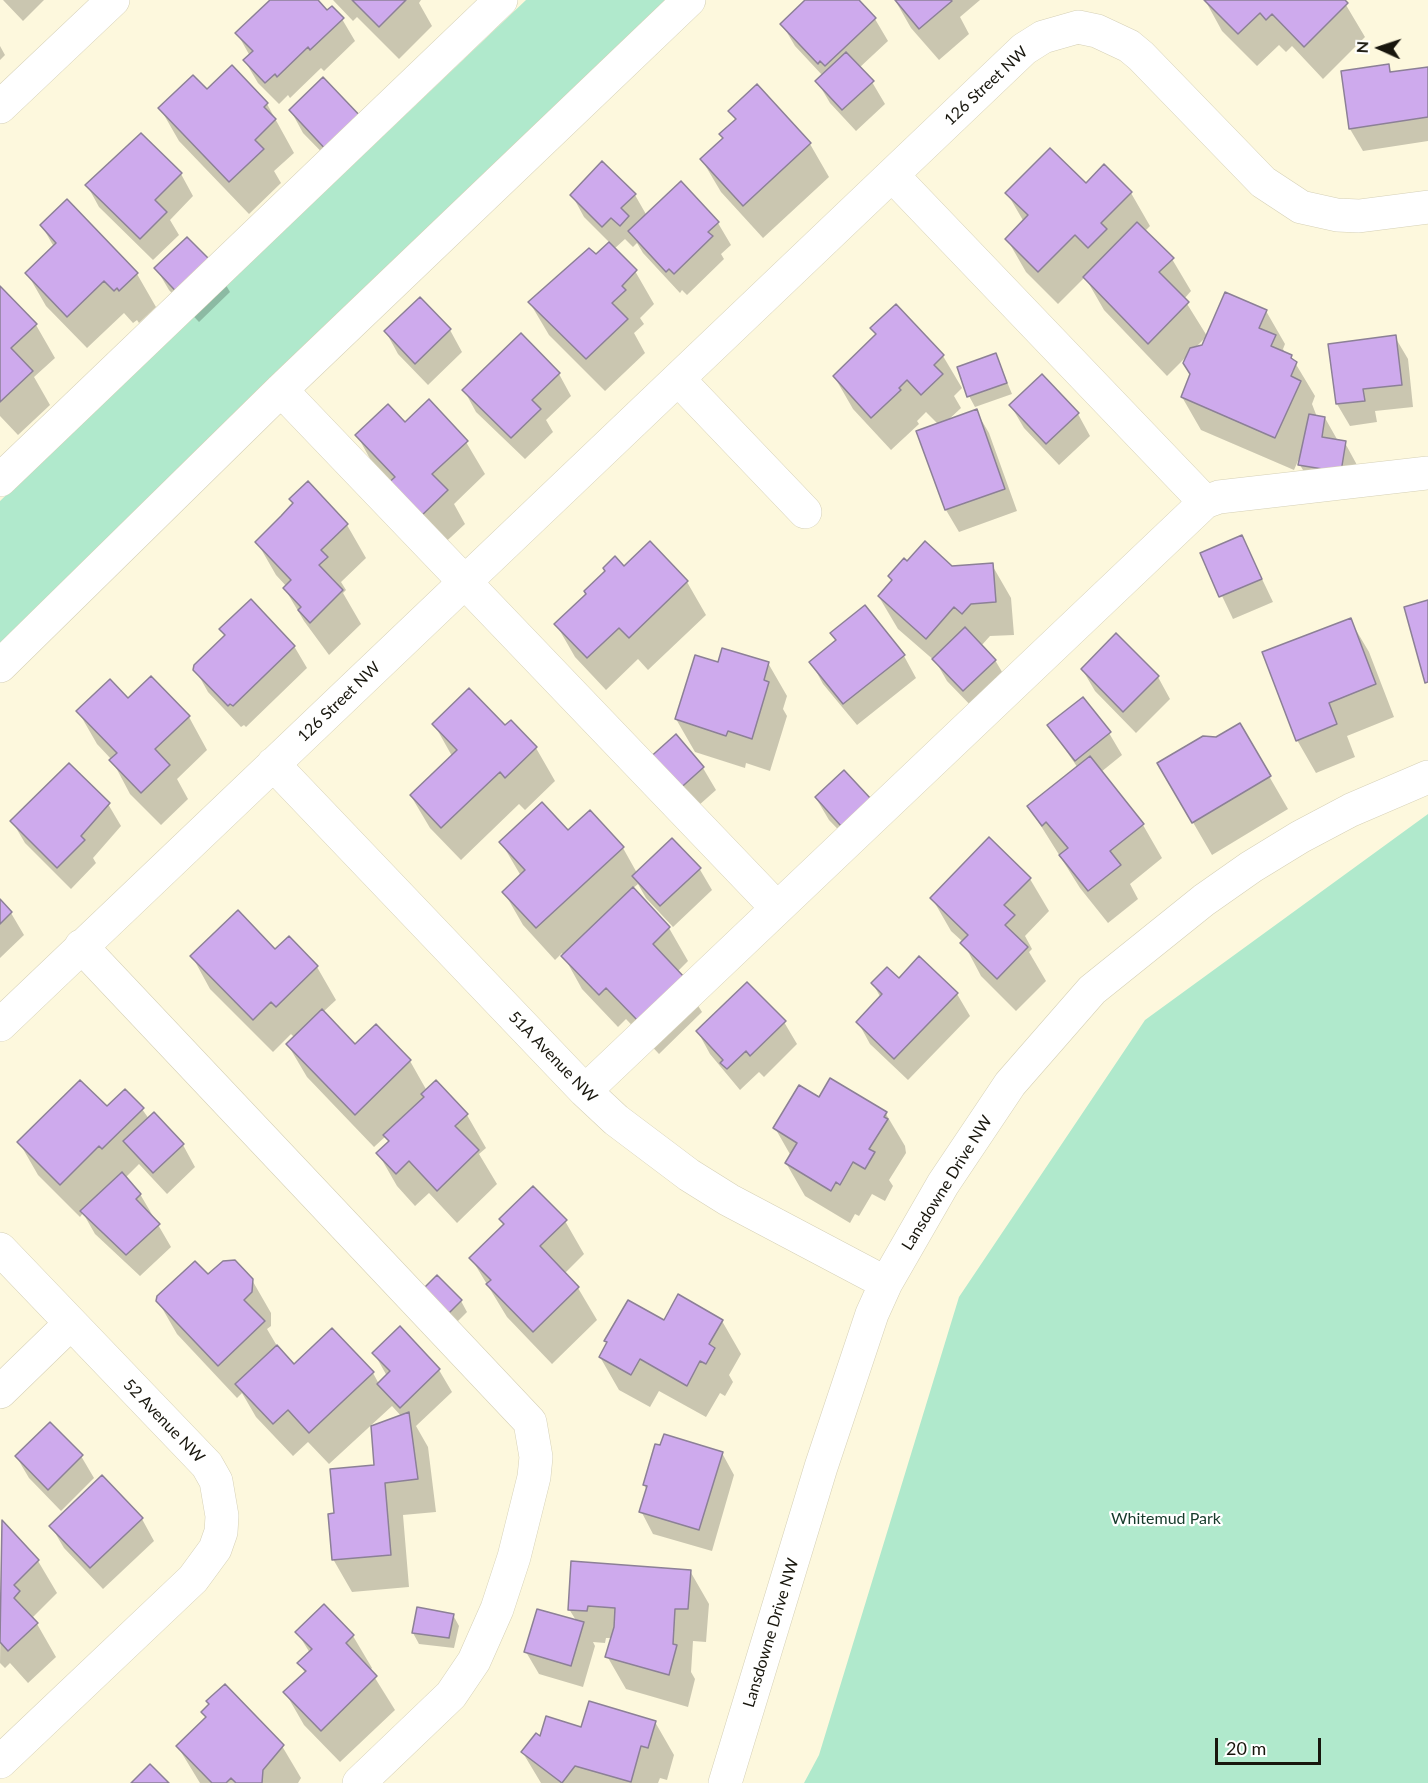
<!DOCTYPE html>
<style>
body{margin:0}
#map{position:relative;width:1428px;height:1783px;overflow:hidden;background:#fdf8dd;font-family:Lato,sans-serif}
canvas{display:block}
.north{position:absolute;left:1350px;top:18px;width:60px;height:60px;-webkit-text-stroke:4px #fff;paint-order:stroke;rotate:273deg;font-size:16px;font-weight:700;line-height:24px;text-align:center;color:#18160d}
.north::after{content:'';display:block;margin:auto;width:21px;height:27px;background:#18160d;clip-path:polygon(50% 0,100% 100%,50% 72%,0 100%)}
.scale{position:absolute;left:1215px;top:1738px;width:106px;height:27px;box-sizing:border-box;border:3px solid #18160d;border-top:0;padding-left:8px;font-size:18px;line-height:21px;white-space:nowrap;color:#18160d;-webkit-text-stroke:4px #fff;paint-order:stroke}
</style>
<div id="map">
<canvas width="1428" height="1783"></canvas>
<div class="north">N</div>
<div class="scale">20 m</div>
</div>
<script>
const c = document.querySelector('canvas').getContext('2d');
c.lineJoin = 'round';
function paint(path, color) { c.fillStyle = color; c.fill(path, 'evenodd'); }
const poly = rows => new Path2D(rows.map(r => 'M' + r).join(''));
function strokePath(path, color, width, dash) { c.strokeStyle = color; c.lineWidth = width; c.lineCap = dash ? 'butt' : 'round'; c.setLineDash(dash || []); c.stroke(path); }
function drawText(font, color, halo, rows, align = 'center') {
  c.font = font + ' Lato,sans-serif'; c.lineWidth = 4.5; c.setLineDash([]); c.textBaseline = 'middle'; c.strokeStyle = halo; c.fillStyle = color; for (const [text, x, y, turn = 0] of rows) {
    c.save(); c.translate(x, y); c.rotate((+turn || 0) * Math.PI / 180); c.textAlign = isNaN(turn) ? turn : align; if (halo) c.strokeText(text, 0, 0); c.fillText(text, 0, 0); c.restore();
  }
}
const green = poly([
 [526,0,698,0,0,650,0,501],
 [1428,814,1428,1783,804,1783,819,1755,959,1297,1145,1020]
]);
const shadow = poly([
 [3,0,44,0,23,21],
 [272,0,316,0,327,12,342,19,355,41,324,71,321,68,290,98,288,95,279,104,258,83,245,61,250,56,237,33],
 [333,0,421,0,419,3,432,26,399,59,357,17,353,21],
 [807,0,857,0,875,19,888,41,859,68,872,82,885,104,856,131,830,103,817,81,823,76,795,46,782,24],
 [895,0,980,0,960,17,969,34,939,60,911,28],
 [1205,0,1343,0,1365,37,1323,79,1292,46,1286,52,1279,45,1257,66,1222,31],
 [0,46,5,55,0,60],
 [1388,66,1392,73,1428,68,1428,141,1363,151,1350,129],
 [323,80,343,174,303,133,291,111],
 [757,87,810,144,829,177,763,238,721,192,702,160,724,139,736,121,730,111],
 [206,91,267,104,294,153,274,171,281,183,249,214,179,141,160,108],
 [602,163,635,195,647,216,718,223,731,245,721,254,724,259,687,295,682,290,680,293,643,253,637,243,633,247,625,239,614,249,635,271,654,304,640,318,644,324,634,333,645,353,605,391,549,335,530,303,564,270,566,272,596,257,610,243,584,217,572,195],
 [1104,167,1131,193,1150,226,1145,231,1172,259,1191,291,1184,299,1207,336,1194,349,1203,346,1266,311,1285,344,1283,349,1285,353,1291,356,1315,396,1312,404,1317,417,1325,418,1338,441,1345,443,1357,465,1313,487,1300,465,1300,456,1294,470,1201,430,1182,397,1192,374,1189,354,1167,376,1104,310,1085,277,1058,304,1026,272,1007,239,1024,222,1007,193,1086,185],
 [181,174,193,196,170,220,179,235,153,260,99,207,87,185],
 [42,226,137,274,156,307,139,323,137,320,133,323,124,313,87,348,46,306,27,273,54,247],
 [156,268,217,270,230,292,199,322,169,290],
 [0,288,36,325,55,358,34,377,50,405,18,435,0,416],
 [872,328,943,356,962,388,954,396,961,408,946,422,976,411,989,433,1017,511,959,532,946,510,918,432,938,424,926,412,917,421,919,424,891,450,853,409,834,376,877,336],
 [450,330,462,352,428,385,398,354,386,332],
 [1395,337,1408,359,1413,407,1375,411,1377,422,1350,426,1337,404],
 [996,355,1012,394,975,407,969,396],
 [559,374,571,396,546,420,553,432,525,459,476,412,464,390],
 [1011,406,1078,414,1090,436,1059,465,1024,428],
 [405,424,466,442,485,474,454,504,465,524,437,550,375,468,357,435],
 [307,483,347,525,366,558,341,582,346,590,343,593,361,624,329,655,304,621,285,589,287,587,276,575,257,542,294,504,291,499],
 [1242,537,1273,602,1233,619,1202,554],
 [650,544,687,582,706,615,648,670,638,659,606,690,575,657,556,624,607,572,624,568],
 [908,563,952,567,992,565,1011,598,1014,635,990,636,981,646,995,660,1008,682,977,712,947,681,936,662,898,629,879,597,893,582,889,576],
 [1350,620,1369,652,1394,717,1347,736,1355,757,1316,773,1297,740],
 [221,629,294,646,307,668,246,727,244,725,241,727,208,692,195,669,226,637],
 [832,634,904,656,916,678,857,725,823,684,811,662,836,642],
 [768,663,787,696,783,709,787,716,770,771,746,763,745,768,695,752,676,719,719,664],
 [1082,669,1158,677,1170,699,1136,733,1095,691],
 [128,700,189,717,207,750,177,779,188,799,161,825,130,794,112,760,97,744,78,711],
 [511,722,536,748,555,781,525,810,519,804,461,860,430,828,411,796,452,756,434,724,505,727],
 [1049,726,1109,733,1122,755,1101,772,1143,825,1162,858,1130,884,1138,899,1108,923,1080,888,1029,807,1078,768],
 [1240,726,1288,809,1212,855,1159,764,1217,739],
 [703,768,716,790,689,814,661,783],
 [844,772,855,847,829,820,816,798],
 [108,804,121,826,93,858,96,863,71,889,25,843,12,821],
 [568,832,623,848,637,873,699,868,712,890,673,927,646,898,638,884,632,889,669,928,688,961,677,972,702,1012,659,1054,626,1019,618,1027,582,989,562,953,555,960,523,925,504,892,521,876,501,842],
 [1030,879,1049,911,1025,936,1032,949,1029,952,1046,981,1016,1011,981,976,963,942,951,931,932,898],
 [0,902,11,913,24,935,0,958],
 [275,951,317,967,336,1000,323,1012,355,1046,410,1061,427,1091,467,1115,486,1148,479,1154,497,1184,457,1223,429,1193,415,1206,397,1186,378,1153,389,1143,386,1136,374,1147,307,1077,288,1045,295,1038,291,1034,273,1052,210,989,192,956],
 [920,959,957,994,970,1016,908,1080,870,1044,858,1022,881,998,873,984,899,980],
 [784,1022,797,1044,764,1077,759,1072,740,1090,710,1054,698,1032],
 [819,1099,886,1114,905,1146,906,1153,889,1180,893,1186,885,1201,872,1194,859,1216,855,1214,850,1223,805,1196,786,1163,791,1156,775,1128],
 [107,1109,142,1109,149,1119,183,1145,195,1167,167,1194,139,1164,125,1178,140,1194,171,1247,140,1276,95,1234,83,1213,80,1217,38,1175,19,1142],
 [501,1220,565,1221,584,1254,564,1274,578,1288,597,1320,552,1364,507,1317,471,1258,504,1226],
 [207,1277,252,1280,271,1313,271,1326,267,1329,280,1351,294,1366,373,1373,379,1384,387,1376,374,1353,400,1329,439,1370,452,1392,416,1426,428,1447,436,1512,403,1515,409,1587,352,1592,333,1559,335,1515,376,1467,402,1417,392,1406,329,1464,308,1442,293,1456,256,1417,242,1393,237,1398,177,1334,158,1301],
 [437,1277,461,1301,467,1312,449,1330],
 [722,1321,741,1354,729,1375,733,1382,725,1396,720,1393,706,1417,659,1391,650,1407,619,1390,600,1357,608,1344,606,1341,664,1322],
 [722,1453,734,1475,712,1551,653,1534,641,1511,647,1490,644,1485],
 [16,1456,81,1456,94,1478,61,1511,29,1478],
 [142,1519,154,1541,103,1589,64,1548,51,1526],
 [2,1522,38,1561,57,1593,33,1617,56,1657,28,1683,10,1663,5,1668,0,1663],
 [690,1571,709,1604,706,1642,693,1641,691,1672,695,1679,688,1707,626,1689,607,1656,612,1638,606,1638,605,1643,593,1642,595,1646,583,1687,539,1674,526,1652,577,1622,569,1609],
 [453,1615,459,1626,454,1648,419,1644,413,1633],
 [297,1632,353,1636,372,1668,370,1670,395,1710,340,1762,304,1725,285,1692,305,1673,299,1663,310,1653],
 [207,1719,282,1746,301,1778,298,1783,200,1783,178,1747],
 [655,1722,674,1755,667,1780,660,1778,658,1783,541,1783,523,1753,541,1739,582,1729]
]);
const building = poly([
 [270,0,318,0,327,10,332,6,344,18,310,50,308,47,277,77,275,74,265,83,243,60,253,51,235,33,270,0],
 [352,0,406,0,379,27,352,0],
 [805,0,859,0,876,18,825,66,820,61,818,64,780,24,805,0],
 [895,0,951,0,952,1,919,29,895,0],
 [1204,0,1345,0,1348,3,1304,47,1272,14,1266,20,1260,13,1238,34,1204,0],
 [846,52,874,81,842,110,815,81,846,52],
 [1389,64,1390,72,1428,67,1428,117,1349,129,1341,71,1389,64],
 [232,65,268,103,264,107,276,119,255,140,264,149,229,182,158,108,193,75,207,89,232,65],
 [323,77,364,120,329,153,289,110,323,77],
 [757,84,811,143,743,206,700,159,723,138,719,134,736,119,728,111,757,84],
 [141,133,182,173,155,200,167,212,140,239,85,185,141,133],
 [1050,148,1086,183,1104,164,1132,192,1101,223,1107,229,1088,248,1075,235,1038,272,1005,239,1028,215,1005,193,1050,148],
 [602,161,636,194,621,208,629,216,620,226,611,218,602,227,570,195,602,161],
 [681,181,719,222,708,232,713,236,674,274,669,269,666,272,628,231,681,181],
 [67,199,138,273,119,291,117,288,114,291,104,281,67,317,25,273,56,243,40,225,67,199],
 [1137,222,1174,258,1159,272,1189,302,1148,344,1083,277,1137,222],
 [187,237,219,269,185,301,154,268,187,237],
 [609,242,637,270,622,286,626,290,612,303,628,319,586,359,528,302,589,248,596,254,609,242],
 [0,286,37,324,11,348,33,371,0,402,0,286],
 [1225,292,1267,310,1259,328,1276,335,1271,346,1292,355,1291,358,1297,362,1291,376,1301,381,1275,438,1181,397,1190,374,1183,363,1190,348,1202,345,1225,292],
 [420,297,451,329,415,364,384,331,420,297],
 [896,304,944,355,934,365,943,374,921,395,907,380,899,388,901,390,871,418,833,376,876,334,870,328,896,304],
 [521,333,560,373,532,400,541,409,511,438,462,390,521,333],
 [1396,335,1402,385,1363,389,1365,401,1336,404,1328,344,1396,335],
 [996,353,1007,383,967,397,957,367,996,353],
 [1042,374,1079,413,1046,444,1009,405,1042,374],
 [429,399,468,441,432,474,448,490,418,519,386,485,395,477,355,435,388,404,405,422,429,399],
 [977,409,1005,489,945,510,916,431,977,409],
 [1309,414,1325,417,1322,437,1346,441,1341,472,1298,465,1309,414],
 [308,481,348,524,321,550,328,557,319,565,343,590,310,623,298,610,301,607,283,588,291,580,255,542,281,516,293,503,289,499,308,481],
 [1242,535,1262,579,1219,597,1200,553,1242,535],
 [650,541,688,581,629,638,619,628,587,658,554,624,586,594,584,591,605,571,603,568,615,556,624,566,650,541],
 [925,541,952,566,993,563,996,602,971,604,962,614,954,607,926,639,878,596,892,580,888,576,904,558,907,561,925,541],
 [251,599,295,646,233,706,230,704,228,706,193,670,194,665,225,635,219,629,251,599],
 [1428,600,1428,682,1425,683,1404,607,1428,600],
 [865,605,905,655,843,704,809,662,836,640,830,633,865,605],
 [1351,618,1376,684,1329,703,1337,724,1296,741,1262,652,1351,618],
 [965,627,996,660,963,691,932,659,965,627],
 [1116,633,1159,676,1123,712,1081,669,1116,633],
 [722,648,769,662,764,680,769,682,752,739,728,731,726,736,675,719,695,655,718,662,722,648],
 [151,676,190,716,155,749,170,765,141,793,109,760,117,753,76,711,110,679,128,698,151,676],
 [469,688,505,725,511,720,537,747,505,778,500,772,441,828,410,795,457,750,432,724,469,688],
 [1083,697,1111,732,1075,761,1047,725,1083,697],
 [1240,723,1271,776,1192,823,1157,763,1203,736,1216,737,1240,723],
 [676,734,704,767,675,793,646,761,676,734],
 [1090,756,1144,824,1110,851,1121,865,1088,891,1059,855,1068,848,1046,822,1042,826,1027,806,1090,756],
 [69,763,110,803,81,836,85,840,57,868,10,821,69,763],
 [844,770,871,799,841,826,815,797,844,770],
 [542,802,568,830,590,810,624,847,536,928,502,892,525,870,499,842,542,802],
 [989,837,1031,878,1004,905,1015,915,1005,925,1028,947,997,979,960,943,968,935,930,898,989,837],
 [672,838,701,868,660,906,632,876,672,838],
 [633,887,670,927,653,944,685,978,639,1022,606,988,599,995,561,956,633,887],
 [0,899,12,912,0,924,0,899],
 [238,910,275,949,289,936,318,966,276,1007,271,1002,253,1020,190,956,238,910],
 [919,956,958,993,894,1059,856,1022,882,994,871,983,887,967,899,978,919,956],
 [747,982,786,1021,750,1056,746,1051,727,1069,720,1063,723,1060,696,1031,747,982],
 [322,1009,355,1044,376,1024,411,1060,355,1115,286,1044,322,1009],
 [830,1078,887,1112,884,1117,888,1119,869,1149,875,1152,865,1169,853,1162,840,1185,836,1182,831,1191,785,1163,797,1143,773,1128,799,1085,819,1097,830,1078],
 [80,1080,107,1106,125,1089,144,1108,102,1149,99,1146,60,1185,17,1142,80,1080],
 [436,1080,468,1114,455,1126,479,1150,437,1191,409,1161,396,1174,376,1153,389,1141,383,1135,424,1097,421,1094,436,1080],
 [154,1112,184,1144,153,1173,123,1141,154,1112],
 [122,1172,141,1194,136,1199,160,1224,126,1255,80,1211,122,1172],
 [533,1186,567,1220,540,1246,579,1287,533,1332,486,1284,491,1280,469,1258,504,1224,499,1219,533,1186],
 [235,1260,253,1279,252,1292,244,1300,265,1321,218,1366,156,1301,157,1296,195,1261,208,1274,223,1261,235,1260],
 [437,1275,462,1300,442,1320,417,1295,437,1275],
 [678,1294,723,1320,709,1344,715,1348,706,1364,700,1361,687,1386,640,1359,631,1375,599,1357,607,1342,604,1341,628,1300,664,1320,678,1294],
 [400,1326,440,1369,400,1408,377,1384,390,1371,372,1353,400,1326],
 [332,1328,374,1372,309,1433,288,1410,273,1424,235,1384,277,1345,294,1364,332,1328],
 [409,1412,418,1479,385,1483,391,1555,332,1560,328,1514,334,1513,330,1469,374,1465,371,1426,409,1412],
 [50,1422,83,1455,48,1490,15,1456,50,1422],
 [664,1434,723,1452,699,1530,639,1512,647,1486,643,1485,655,1444,660,1445,664,1434],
 [102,1475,143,1518,90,1568,49,1526,102,1475],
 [2,1520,39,1560,14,1585,20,1591,14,1598,38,1623,8,1651,0,1642,2,1520],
 [571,1561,691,1570,688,1609,675,1609,673,1644,677,1645,669,1675,605,1657,614,1627,615,1608,588,1606,587,1611,568,1610,571,1561],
 [324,1604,354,1635,346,1643,377,1676,321,1731,283,1692,306,1671,297,1663,312,1649,295,1632,324,1604],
 [417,1607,454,1614,449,1638,412,1633,417,1607],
 [537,1609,584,1622,571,1666,524,1652,537,1609],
 [225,1684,284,1745,263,1770,262,1783,236,1783,231,1778,226,1783,212,1783,176,1746,206,1717,201,1712,209,1704,206,1701,225,1684],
 [589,1701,656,1721,648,1748,641,1746,631,1782,575,1766,562,1783,521,1752,536,1733,540,1736,546,1716,581,1727,589,1701],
 [150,1764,169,1783,131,1783,150,1764]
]);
const minor = poly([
 [0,107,113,0],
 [892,175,1205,502],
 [679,380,805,512],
 [281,390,776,907],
 [0,480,501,0],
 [0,666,281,390,689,0],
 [273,764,585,1091,616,1120,689,1175,729,1200,886,1283],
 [81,946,530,1422,536,1457,534,1477,514,1557,497,1609,474,1661,451,1695,359,1783],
 [0,1025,1024,49,1043,37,1078,27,1097,31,1129,46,1141,56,1263,182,1301,207,1337,215,1359,216,1428,207],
 [585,1091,1205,502,1219,497,1428,473],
 [0,1249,207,1465,216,1481,222,1516,221,1532,215,1549,193,1579,0,1762],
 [0,1392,70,1324],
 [725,1783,821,1467,872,1314,886,1283,943,1184,1010,1084,1092,990,1204,900,1251,867,1300,837,1351,810,1428,777]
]);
const streetNames = [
 ["126 Street NW",986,86,-43],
 ["126 Street NW",339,702,-44],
 ["51A Avenue NW",553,1057,46],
 ["Lansdowne Drive NW",947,1183,-58],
 ["52 Avenue NW",164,1421,46],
 ["Lansdowne Drive NW",771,1633,-73]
];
const parkNames = [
 ["Whitemud Park",1166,1519]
];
paint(green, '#b0e9cc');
paint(shadow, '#0003');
paint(building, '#ceaaed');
strokePath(building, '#8c8096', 1.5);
strokePath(minor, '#d5d0b6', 34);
strokePath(minor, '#fff', 33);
drawText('16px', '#18160d', '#fff', streetNames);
drawText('16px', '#153a2a', '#fff', parkNames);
</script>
